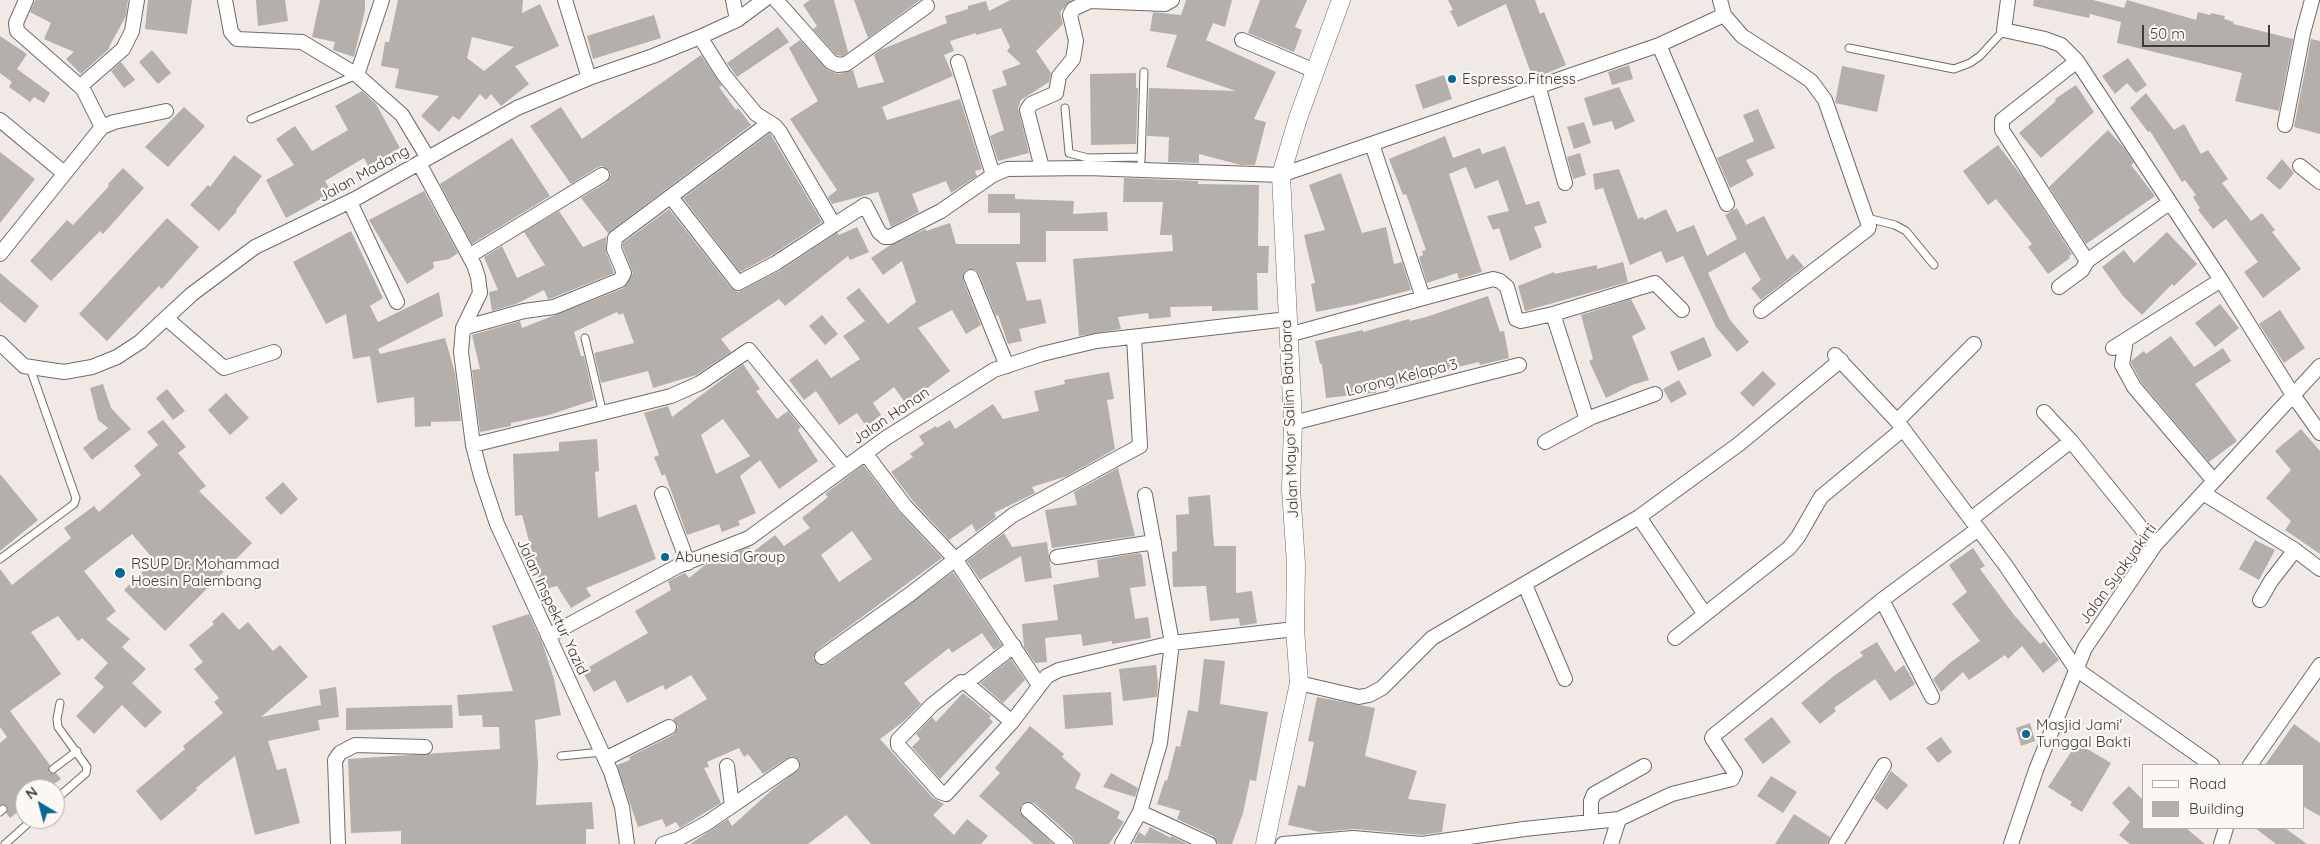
<!DOCTYPE html>
<style>
body{margin:0}
#map{position:relative;width:2320px;height:844px;overflow:hidden;background:#f0e9e6;font-family:Quicksand,sans-serif}
canvas{display:block}
.legend{position:absolute;left:2142px;top:764px;width:162px;height:65px;box-sizing:border-box;background:#fdf7f4;border:1px solid #b1acaa;margin:0;padding:6px 9px;list-style:none;font-size:15px;color:#3e3c3a}
.legend li{display:flex;align-items:center;gap:10px;height:25px}
.legend b{width:25px;border:1px solid #b1acaa}
.north{position:absolute;left:15px;top:779px;width:50px;height:50px;box-sizing:border-box;background:#fdf7f4;border:1px solid #b1acaa;border-radius:50%;rotate:323deg;font-size:14px;font-weight:700;line-height:20px;text-align:center;color:#3e3c3a}
.north::after{content:'';display:block;margin:auto;width:18px;height:22px;background:#046997;clip-path:polygon(50% 0,100% 100%,50% 72%,0 100%)}
.scale{position:absolute;left:2142px;top:25px;width:128px;height:22px;box-sizing:border-box;border:2px solid #3e3c3a;border-top:0;padding-left:6px;font-size:15px;line-height:18px;white-space:nowrap;color:#3e3c3a;-webkit-text-stroke:4px #fdf7f4;paint-order:stroke}
</style>
<div id="map">
<canvas width="2320" height="844"></canvas>
<ul class="legend">
<li><b style="height:6px;background:#fff"></b>Road</li>
<li><b style="height:14px;background:#b5afac"></b>Building</li>
</ul>
<div class="north">N</div>
<div class="scale">50 m</div>
</div>
<script>
const c = document.querySelector('canvas').getContext('2d');
c.lineJoin = 'round';
function paint(path, color) { c.fillStyle = color; c.fill(path, 'evenodd'); }
const poly = rows => new Path2D(rows.map(r => 'M' + r).join(''));
function strokePath(path, color, width, dash) { c.strokeStyle = color; c.lineWidth = width; c.lineCap = dash ? 'butt' : 'round'; c.setLineDash(dash || []); c.stroke(path); }
function drawText(font, color, halo, rows, align = 'center') {
  c.font = font + ' Quicksand,sans-serif'; c.lineWidth = 4.5; c.setLineDash([]); c.textBaseline = 'middle'; c.strokeStyle = halo; c.fillStyle = color; for (const [text, x, y, turn = 0] of rows) {
    c.save(); c.translate(x, y); c.rotate((+turn || 0) * Math.PI / 180); c.textAlign = isNaN(turn) ? turn : align; if (halo) c.strokeText(text, 0, 0); c.fillText(text, 0, 0); c.restore();
  }
}
const building = poly([
 [35,0,128,0,126,16,109,47,110,48,81,74,66,59,74,52,44,39,51,23,30,12],
 [148,0,192,0,187,34,145,29],
 [256,0,285,0,288,21,258,26],
 [320,0,365,0,365,10,354,57,333,50,335,42,312,37],
 [398,0,523,0,522,13,540,4,559,46,515,66,529,84,501,106,491,94,486,100,480,94,459,120,453,116,439,132,421,116,439,96,395,88,399,69,381,66,385,42,389,42],
 [472,37,514,47,484,71,467,58],
 [810,0,834,0,848,52,843,56,836,55,813,29,817,26,803,5],
 [854,0,920,0,868,38],
 [1010,0,1072,0,1060,12,1063,24,1036,51,1051,73,1049,82,1021,100,1018,108,1029,153,998,161,990,136,1004,130,992,90,1007,85,1002,71,1021,64,1007,51,1010,47,1001,28,976,35,976,33,950,41,954,51,944,55,953,76,882,107,887,120,960,99,982,169,975,171,977,176,951,193,946,181,912,194,919,212,891,227,878,192,832,204,828,197,837,190,790,119,818,101,789,48,800,40,828,70,839,74,853,70,858,88,884,82,874,55,880,50,947,23,945,16,968,9,968,6,986,1,989,11],
 [1186,0,1232,0,1225,27,1213,23,1206,40,1276,72,1254,119,1266,122,1255,165,1241,165,1199,154,1199,163,1168,162,1169,137,1147,136,1149,88,1236,91,1166,67,1177,35,1150,31,1153,12,1181,15],
 [1260,0,1307,0,1295,27,1302,30,1294,52,1248,33],
 [1448,0,1535,0,1540,14,1544,12,1566,65,1533,79,1506,4,1458,27,1450,11,1453,10],
 [2034,0,2093,0,2124,8,2127,0,2196,20,2198,12,2210,15,2211,13,2225,16,2224,19,2234,22,2233,24,2293,39,2279,111,2235,101,2242,73,2117,43,2121,22,2090,14,2089,18,2033,6],
 [654,15,661,38,593,59,587,36],
 [778,27,789,42,737,77,727,63],
 [0,36,27,54,17,69,50,93,44,103,34,97,30,102,9,87,12,82,0,73],
 [2311,39,2320,41,2320,134,2294,127],
 [152,50,171,73,158,84,139,62],
 [701,55,722,86,719,87,736,110,738,108,751,125,608,233,581,198,607,182,611,175,609,170,602,166,598,167,571,184,530,126,561,107,582,139],
 [2128,58,2147,85,2136,93,2127,83,2115,94,2102,76],
 [121,62,135,80,124,88,111,71],
 [1629,65,1633,79,1612,85,1608,72],
 [1842,66,1885,75,1877,112,1835,103],
 [1136,73,1136,88,1138,88,1136,144,1091,145,1090,74],
 [1444,75,1452,99,1423,109,1415,85],
 [2076,85,2094,112,2041,158,2019,133,2056,101,2055,99],
 [1619,87,1635,121,1615,130,1612,121,1593,126,1584,98],
 [362,91,376,104,400,148,368,166,364,158,325,181,332,193,286,218,266,180,294,165,276,139,295,126,312,151,348,130,335,106],
 [2146,93,2174,130,2184,124,2201,154,2208,150,2228,179,2222,183,2251,221,2262,213,2275,230,2272,232,2301,269,2263,298,2244,272,2258,262,2226,219,2213,229,2198,210,2200,208,2193,197,2196,195,2185,180,2182,182,2150,131,2148,132,2130,108],
 [184,107,205,126,168,167,145,147],
 [1758,109,1775,148,1746,160,1754,175,1730,188,1717,158,1754,141,1743,115],
 [1584,122,1591,143,1574,149,1567,127],
 [2108,130,2125,149,2134,163,2131,165,2155,196,2086,244,2049,187],
 [770,133,822,222,772,255,740,272,683,198],
 [1445,136,1453,158,1480,148,1482,154,1505,146,1526,205,1539,201,1547,223,1534,227,1542,247,1510,261,1499,228,1493,230,1487,216,1509,211,1498,180,1475,189,1466,167,1449,174,1482,272,1459,279,1457,273,1427,283,1419,257,1423,255,1422,251,1426,250,1406,194,1403,195,1389,159],
 [512,138,550,196,472,244,440,184],
 [1998,145,2024,179,2072,254,2069,256,2070,258,2048,274,2028,247,2032,244,1996,199,1988,205,1963,171],
 [0,152,35,179,0,223],
 [1580,153,1586,175,1573,179,1567,157],
 [234,155,262,176,236,210,237,211,219,231,190,205,208,185,210,187],
 [2282,159,2294,173,2280,190,2266,178],
 [123,168,144,188,103,234,100,231,51,281,30,261,67,220,73,225,109,186,108,184],
 [1619,169,1638,219,1643,217,1644,220,1666,209,1677,232,1694,225,1707,256,1737,239,1725,215,1737,208,1746,225,1764,216,1787,260,1793,254,1804,267,1761,300,1751,288,1761,280,1745,252,1708,273,1730,320,1749,342,1737,352,1716,327,1683,256,1666,263,1661,251,1630,265,1603,188,1595,190,1593,174],
 [1341,173,1362,233,1386,227,1394,264,1402,262,1411,290,1357,304,1316,312,1311,284,1315,283,1304,235,1325,230,1309,185],
 [1124,178,1198,181,1198,184,1259,185,1258,246,1269,246,1268,273,1257,273,1258,310,1212,311,1212,306,1170,307,1171,317,1149,319,1148,313,1118,317,1121,329,1079,336,1073,259,1173,251,1172,235,1160,235,1163,202,1123,202],
 [424,191,458,253,449,259,433,262,434,268,407,284,369,220],
 [988,194,1015,194,1015,199,1074,201,1073,214,1107,212,1108,231,1046,231,1046,262,1016,262,1027,301,1041,299,1046,323,1019,329,1022,341,1008,344,998,315,996,316,979,274,976,270,968,269,964,272,963,280,981,325,966,334,952,310,918,328,950,371,906,404,894,387,873,403,881,415,866,426,857,413,839,425,816,391,804,400,789,380,817,359,831,378,860,359,843,336,865,321,846,298,859,288,888,324,916,302,902,261,883,275,871,258,889,246,926,229,926,231,950,223,956,244,1020,244,1020,213,988,213],
 [669,209,731,288,738,292,781,270,837,233,839,235,857,227,869,252,850,260,848,256,785,306,779,299,721,339,731,352,696,375,653,388,648,371,601,383,594,353,634,343,623,313,619,315,617,312,574,332,581,356,584,356,594,400,549,415,511,423,511,426,480,432,472,370,480,369,472,335,520,321,522,328,624,288,633,273,623,248,623,243],
 [559,211,583,247,606,237,606,252,614,273,552,298,548,299,544,290,516,304,492,311,489,292,498,290,484,257,502,246,517,278,545,265,524,232],
 [167,218,199,247,162,289,159,286,107,341,79,314],
 [351,231,383,298,370,306,378,322,439,292,443,316,378,349,380,354,445,338,455,373,461,421,431,422,431,426,415,427,414,397,377,403,370,356,353,359,346,314,326,324,293,262],
 [2167,232,2197,264,2174,286,2172,284,2142,315,2123,296,2102,267,2124,250,2134,263],
 [1623,262,1628,282,1525,311,1518,286,1554,272,1554,274,1597,265,1597,269],
 [0,273,39,306,25,323,0,302],
 [1488,296,1500,332,1504,331,1509,358,1480,365,1479,362,1420,376,1421,381,1376,386,1376,393,1373,393,1326,398,1322,364,1320,364,1315,341,1363,330,1363,332,1409,319,1410,321,1426,317],
 [1631,299,1646,329,1632,336,1649,380,1632,385,1606,398,1589,361,1593,359,1581,315],
 [2220,304,2239,328,2215,347,2195,323],
 [2280,310,2305,348,2284,363,2259,324],
 [822,315,838,334,825,345,809,326],
 [2171,336,2194,367,2223,348,2231,361,2195,384,2237,441,2209,462,2141,382,2131,363,2132,360,2144,351,2146,354],
 [1704,337,1712,356,1678,371,1670,352],
 [743,364,760,389,756,391,777,419,788,411,801,427,798,430,818,461,779,489,760,460,740,476,756,513,738,521,740,525,722,532,719,524,687,535,665,474,662,476,654,457,659,455,644,413,668,406,672,417],
 [723,419,750,456,716,474,701,435],
 [1763,371,1776,384,1753,407,1740,393],
 [1109,372,1114,399,1107,400,1115,449,1067,476,1032,487,1035,493,994,513,996,517,976,532,972,524,949,540,912,500,891,472,913,457,910,454,924,444,919,436,936,426,937,428,950,420,955,429,993,404,1003,419,1039,411,1034,391,1065,384,1064,380],
 [1679,380,1687,394,1671,403,1663,389],
 [103,384,111,408,131,429,92,460,83,448,108,428,98,420,90,388],
 [167,389,185,411,173,420,156,398],
 [226,393,249,418,230,435,208,410],
 [163,420,186,447,178,453,206,486,199,491,252,543,165,631,124,590,154,560,132,534,84,571,116,611,106,619,130,639,122,647,146,669,132,683,162,712,145,728,122,705,94,734,76,716,104,687,94,678,108,663,82,638,78,641,58,616,31,632,61,674,10,711,50,765,49,773,56,773,61,779,47,789,25,789,25,806,10,818,6,813,7,806,0,805,0,743,7,737,0,727,0,569,12,585,71,538,64,528,94,506,99,512,141,475,134,466,158,445,147,432],
 [2301,429,2320,451,2320,554,2285,530,2291,521,2266,498,2291,470,2275,451],
 [597,439,599,471,595,472,598,518,636,504,656,559,586,588,591,596,571,608,557,586,542,590,522,515,515,516,513,454,559,451,559,442],
 [863,465,899,512,942,558,817,650,813,658,819,665,827,664,953,572,1002,645,994,650,982,633,952,653,949,648,904,683,921,704,904,721,880,739,933,798,944,804,933,815,954,835,967,819,988,836,981,844,871,844,846,815,808,844,690,844,728,819,732,826,773,789,800,768,799,760,791,756,763,774,748,754,744,757,739,748,707,762,709,767,704,768,721,803,680,828,676,822,666,827,662,819,638,827,617,765,630,760,629,757,673,735,678,727,673,719,707,699,691,675,665,690,663,685,627,703,615,680,594,692,582,671,648,633,635,611,671,590,668,581,685,573,689,578,705,565,749,547,753,552,775,535,784,546,810,528,802,518,828,497,825,494],
 [852,531,872,559,839,582,821,555],
 [1118,468,1135,536,1052,548,1045,510,1077,505,1074,492],
 [0,474,38,520,0,551],
 [283,482,298,499,281,515,265,498],
 [1210,495,1214,546,1236,546,1236,593,1252,591,1257,623,1240,626,1239,618,1210,621,1206,586,1173,587,1172,552,1177,551,1176,515,1189,514,1188,497],
 [1004,533,1012,547,1047,542,1052,578,1025,582,1021,556,980,580,967,561],
 [2255,540,2275,550,2259,580,2239,569],
 [1973,548,1985,566,1980,569,2014,615,2040,644,2044,641,2059,660,2043,673,2022,646,2008,659,2005,655,1969,680,1963,672,1941,692,1933,679,1951,662,1980,641,1952,604,1967,592,1949,565],
 [1139,553,1142,555,1146,586,1130,588,1135,619,1148,617,1151,638,1112,644,1112,641,1083,646,1081,634,1045,638,1047,662,1035,663,1024,647,1022,624,1058,620,1053,585,1099,577,1097,560],
 [223,612,239,630,248,622,273,651,280,645,308,677,261,717,321,705,319,690,336,687,339,717,318,720,320,730,268,741,277,770,286,768,300,823,255,835,235,756,196,788,197,790,161,821,136,791,185,749,183,746,223,713,214,702,219,698,194,669,203,662,189,645,214,624,212,622],
 [529,614,543,645,554,679,561,715,535,720,538,765,536,805,592,802,594,829,586,829,586,844,401,844,401,831,351,833,348,759,500,749,499,727,483,727,482,715,459,716,457,695,513,691,492,626],
 [1877,642,1895,672,1904,665,1915,684,1890,701,1875,679,1834,708,1836,711,1820,724,1801,703,1835,675,1863,656,1860,652],
 [1011,659,1025,680,1003,703,980,683],
 [1204,659,1225,661,1220,704,1268,712,1256,781,1250,780,1243,813,1232,844,1218,844,1213,836,1177,819,1180,811,1157,804,1165,780,1167,781,1176,746,1180,747,1188,710,1198,712],
 [1156,665,1158,683,1157,697,1123,701,1119,669],
 [1111,692,1113,725,1065,729,1063,695],
 [963,693,991,716,989,718,993,722,940,779,912,747,920,739,916,734,932,717,936,722],
 [1317,697,1375,708,1365,756,1417,771,1408,799,1446,804,1442,832,1422,835,1354,829,1320,832,1288,825,1298,785,1305,787,1314,742,1308,741],
 [452,705,453,728,346,730,346,708],
 [1772,717,1791,742,1763,764,1744,739],
 [2030,723,2035,741,2021,746,2016,728],
 [2294,724,2320,743,2320,816,2304,807,2304,765,2265,765],
 [1030,726,1064,754,1062,757,1081,774,1075,788,1120,812,1117,818,1124,822,1109,844,1075,844,1072,837,1034,803,1026,802,1021,805,1020,813,1053,844,1034,844,979,796,1000,773,995,768],
 [1941,737,1952,752,1938,763,1926,748],
 [2077,743,2111,763,2082,812,2070,805,2072,802,2048,787],
 [1891,771,1908,785,1887,810,1874,799],
 [1111,773,1138,788,1135,797,1103,787],
 [1771,776,1797,792,1783,813,1757,796],
 [2129,786,2144,801,2144,828,2186,828,2205,844,2130,844,2119,835,2130,822,2112,803],
 [1794,814,1830,837,1827,844,1775,844],
 [1150,827,1171,838,1171,836,1188,844,1133,843,1139,832,1145,836],
 [2255,828,2285,828,2307,844,2276,844]
]);
const service = poly([
 [1849,48,1954,69,1970,63,1980,56,2004,30],
 [1065,108,1069,153,1088,158,1140,157],
 [251,119,357,75],
 [1141,161,1144,72],
 [1867,218,1895,225,1906,231,1934,265],
 [585,338,603,414],
 [0,559,74,504,76,498,30,368],
 [561,756,602,752],
 [53,769,77,751],
 [55,800,86,773,87,767,58,727,57,719,60,703],
 [0,812,3,809],
 [5,844,33,819]
]);
const minor = poly([
 [26,0,16,23,17,31,83,89],
 [225,0,231,32,237,39,302,42,357,75],
 [382,0,357,75,402,115,428,158],
 [565,0,589,78],
 [733,0,737,20],
 [776,0,831,62,838,65,846,64,927,6],
 [1720,0,1724,15,1742,36,1795,70,1811,81,1825,100,1869,226,1868,229,1761,311],
 [2008,0,2004,30,2045,39,2061,45,2077,61],
 [1242,40,1315,71],
 [1659,45,1727,204],
 [958,62,993,175],
 [1539,88,1565,183],
 [0,120,64,173],
 [2285,125,2303,33,2312,0],
 [102,127,83,89,83,84,123,49,132,31,137,0],
 [1372,144,1423,298],
 [419,163,474,265,478,277,480,293,463,328,461,352,473,445,481,476,497,524,611,772,622,807,627,844],
 [2300,166,2320,182],
 [1042,168,1027,110,1031,104,1056,93,1059,76,1073,59,1076,41,1070,15,1073,9,1090,1,1165,4,1172,0],
 [671,197,738,283,776,263,834,225,780,132,775,126,756,114,724,75,700,37],
 [350,202,397,302],
 [2169,203,2087,261,2002,130,2002,120,2077,61,2221,280,2293,395,2320,433],
 [834,225,865,205,879,232,885,237,890,237,941,211,993,175,1007,169,1087,168,1281,175,1659,45,1724,15],
 [0,254,102,127,114,122,166,111],
 [469,256,602,175],
 [971,277,1007,366],
 [2059,287,2082,270,2087,261],
 [1553,314,1587,420],
 [166,318,224,368,274,352],
 [463,328,524,311,554,307,620,280,624,273,614,249,615,238,769,123],
 [1288,335,1493,279,1500,281,1507,287,1516,319,1521,321,1553,314,1655,283,1682,310],
 [2126,340,2122,365,2134,387,2214,481],
 [0,343,24,366,64,372,92,367,117,357,140,342,192,294,255,247,355,199,517,108,589,78,653,56,700,37,737,20,764,0],
 [2113,348,2221,280],
 [1835,355,1897,421,2006,566,2076,669,2212,765],
 [2044,412,2071,441,2155,545],
 [1897,421,1974,344],
 [1293,423,1519,365],
 [1545,442,1592,417,1655,394],
 [473,445,671,396,700,383,749,350,845,467],
 [865,453,905,506,955,559,1039,685],
 [2203,493,2295,550,2320,569],
 [662,494,688,563],
 [1639,517,1704,613],
 [1971,519,2071,441],
 [1057,557,1154,542],
 [1525,585,1565,679],
 [1882,600,1932,697],
 [2260,600,2271,581,2295,550],
 [548,636,678,566,749,538,886,438,994,370,1042,354,1096,341,1288,319],
 [1675,638,1789,548,1798,537,1821,497,1903,429],
 [822,657,909,595,1013,515,1140,446,1134,337],
 [966,683,1014,646],
 [1299,683,1359,697,1369,695,1382,688,1432,638,1639,517,1739,444,1841,360],
 [1012,722,966,683,961,682,932,705,898,740,898,745,940,792,946,794,1012,722,1047,676,1059,670,1172,643,1295,629],
 [605,759,669,727],
 [2250,765,2320,665],
 [727,766,732,806],
 [1028,810,1066,844],
 [1140,812,1209,844],
 [1619,819,1672,794,1732,779,1735,773,1712,738,1713,736,1882,600,1978,529],
 [1591,821,1591,801,1594,794,1644,766],
 [338,844,335,760,340,753,355,745,425,747],
 [663,844,678,839,707,823,792,765],
 [1122,844,1140,812,1160,743,1172,643,1145,495],
 [1283,844,1353,838,1422,844,1524,829,1619,819,1611,844],
 [1836,844,1884,765],
 [2011,844,2036,770,2085,648,2155,545,2320,366],
 [2221,844,2226,828]
]);
const tertiary = poly([
 [1265,844,1299,683,1295,629,1296,564,1291,489,1293,423,1281,175,1298,118,1341,0]
]);
const markers = [
 [1452,79,5,"#046997"],
 [665,557,5,"#046997"],
 [120,573,6,"#046997"],
 [2026,734,5,"#046997"]
];
const poiNames = [
 ["Espresso Fitness",1462,79],
 ["Abunesia Group",675,557],
 ["RSUP Dr. Mohammad",131,564],
 ["Hoesin Palembang",131,581],
 ["Masjid Jami'",2036,725],
 ["Tunggal Bakti",2036,742]
];
const streetNames = [
 ["Jalan Madang",364,174,-29],
 ["Lorong Kelapa 3",1402,378,-14],
 ["Jalan Hanan",891,416,-34],
 ["Jalan Mayor Salim Batubara",1290,419,-92],
 ["Jalan Syakyakirti",2118,574,-54],
 ["Jalan Inspektur Yazid",552,607,65]
];
paint(building, '#b5afac');
strokePath(service, '#706b68', 9);
strokePath(minor, '#706b68', 16);
strokePath(tertiary, '#706b68', 19);
strokePath(service, '#fff', 7);
strokePath(minor, '#fff', 14);
strokePath(tertiary, '#fff', 18);
for (const [x, y, r, color] of markers) { const dot = new Path2D(); dot.arc(x, y, r, 0, 2 * Math.PI); c.fillStyle = color; c.fill(dot); strokePath(dot, '#fdf7f4', 2); }
drawText('15px', '#3e3c3a', '#fdf7f4', poiNames, 'left');
drawText('15px', '#3e3c3a', '#fdf7f4', streetNames);
</script>
